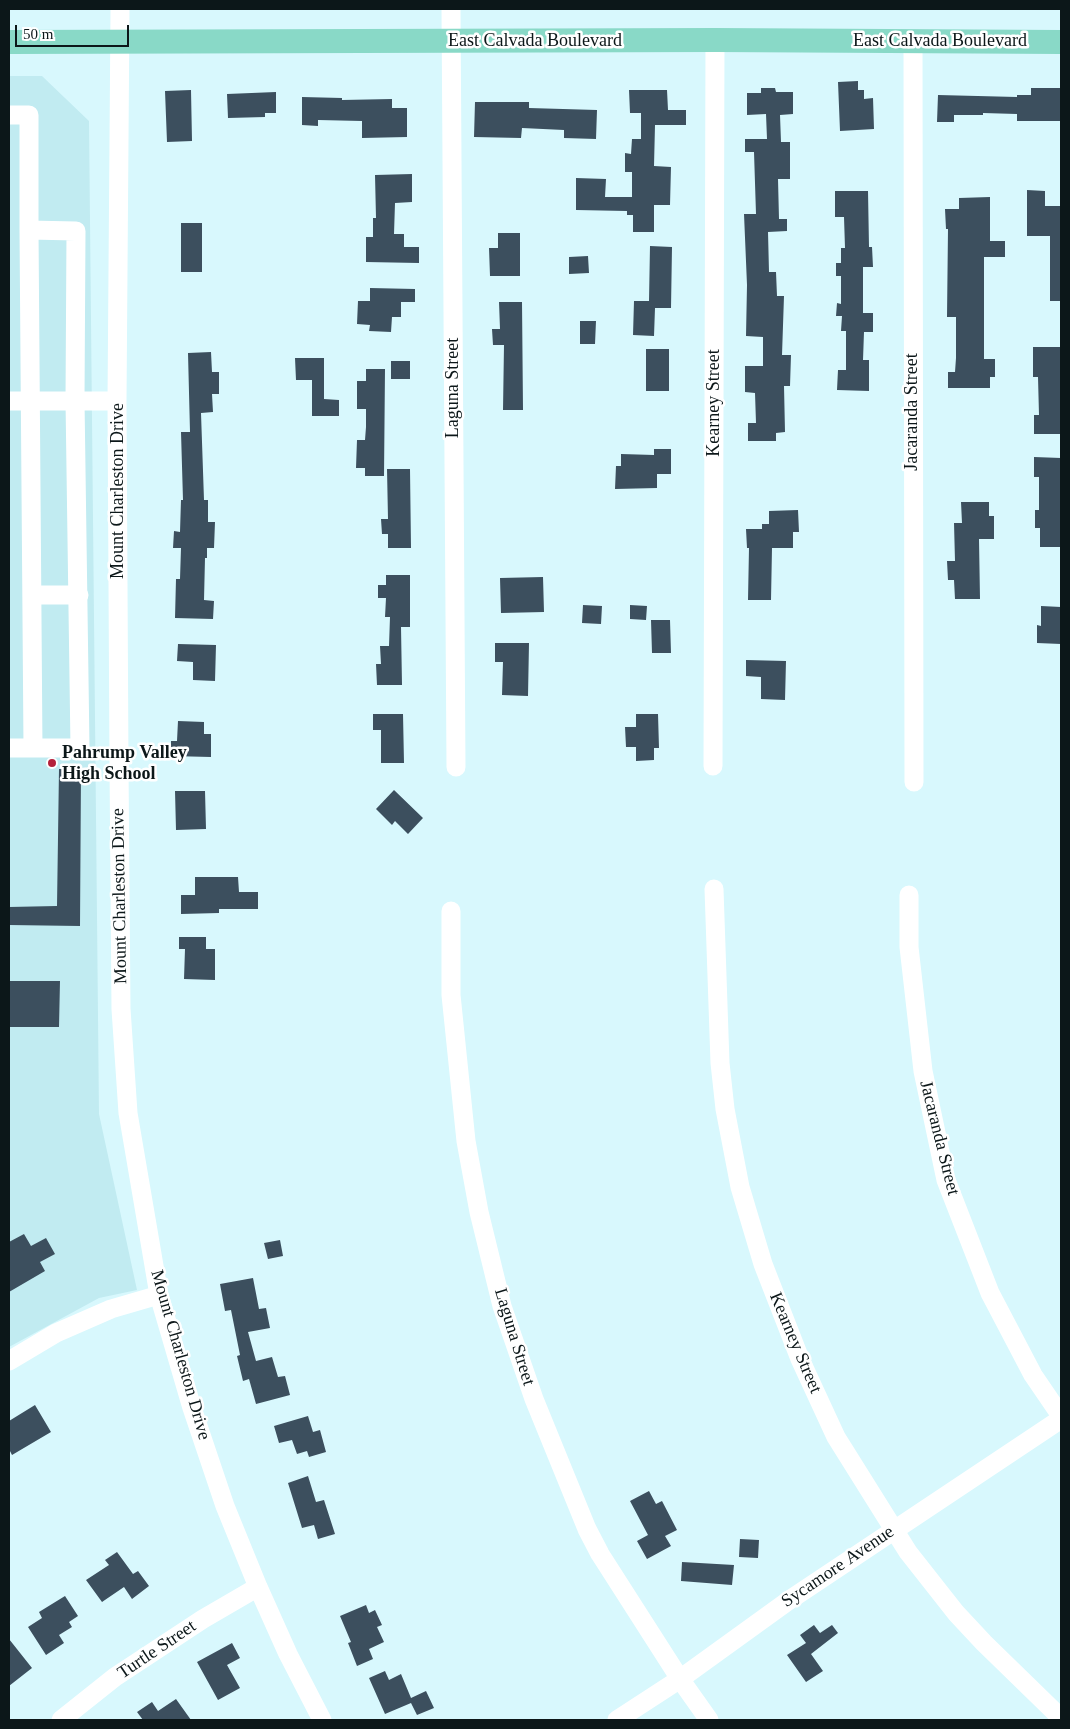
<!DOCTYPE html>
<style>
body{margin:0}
#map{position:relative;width:1070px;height:1729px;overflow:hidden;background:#d8f8fd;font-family:Georgia,serif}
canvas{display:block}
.frame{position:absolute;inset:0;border:10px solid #0c1719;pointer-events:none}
.scale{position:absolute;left:15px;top:25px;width:114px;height:22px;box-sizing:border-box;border:2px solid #0c1719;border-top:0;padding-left:6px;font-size:15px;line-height:18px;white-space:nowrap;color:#0c1719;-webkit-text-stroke:4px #fff;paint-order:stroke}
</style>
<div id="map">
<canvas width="1070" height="1729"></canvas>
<div class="frame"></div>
<div class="scale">50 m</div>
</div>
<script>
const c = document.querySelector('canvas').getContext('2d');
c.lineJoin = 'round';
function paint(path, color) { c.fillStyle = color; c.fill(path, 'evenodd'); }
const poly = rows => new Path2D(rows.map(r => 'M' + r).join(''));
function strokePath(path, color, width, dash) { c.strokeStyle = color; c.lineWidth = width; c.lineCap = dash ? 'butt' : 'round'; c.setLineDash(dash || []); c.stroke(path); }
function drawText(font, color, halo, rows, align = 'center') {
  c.font = font + ' Georgia,serif'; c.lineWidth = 5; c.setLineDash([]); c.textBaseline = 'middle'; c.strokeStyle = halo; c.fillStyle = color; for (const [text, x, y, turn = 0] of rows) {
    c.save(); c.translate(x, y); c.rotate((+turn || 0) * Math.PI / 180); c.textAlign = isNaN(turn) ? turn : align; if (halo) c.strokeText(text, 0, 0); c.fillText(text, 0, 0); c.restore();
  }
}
const built = poly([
 [9,76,42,76,89,121,99,1114,137,1290,99,1298,9,1347]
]);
const building = poly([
 [858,81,858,90,864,90,864,99,873,98,874,129,840,131,838,82],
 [761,88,775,88,776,92,793,92,793,114,780,115,781,142,790,142,790,179,778,179,779,219,787,219,787,231,768,232,769,272,776,272,777,296,784,296,782,355,791,355,790,386,784,386,785,432,776,433,776,441,748,441,748,423,756,423,755,393,745,392,745,366,763,366,763,337,746,336,747,285,744,214,756,214,754,152,745,152,745,139,767,139,766,114,747,115,747,93,761,93],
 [1031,88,1061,88,1061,121,1017,121,1017,114,983,113,983,115,954,115,954,122,937,122,938,95,1017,97,1017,95,1031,95],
 [191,90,192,141,167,142,165,91],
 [629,90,667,90,668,110,686,110,686,125,655,125,654,166,671,167,670,205,654,205,654,232,633,232,633,215,627,215,627,211,576,210,576,178,606,179,605,197,632,197,632,172,625,172,625,153,631,154,632,139,641,139,641,113,630,113],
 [276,92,276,113,265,113,265,117,228,118,227,94],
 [302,97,342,98,342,100,392,99,392,108,407,108,407,137,362,138,362,121,318,120,318,126,302,125],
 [475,102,529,102,529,108,597,110,596,139,564,138,564,130,522,128,521,138,474,137],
 [412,174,412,202,395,203,394,234,404,234,404,247,419,247,419,263,366,262,366,237,373,237,373,218,376,218,375,175],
 [1027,190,1045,191,1045,206,1061,206,1061,301,1050,301,1050,236,1027,236],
 [835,191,868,191,869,247,872,247,873,267,863,267,863,313,873,313,873,332,864,332,863,360,869,360,869,391,837,390,838,370,846,370,846,331,841,331,842,316,836,316,837,303,841,304,841,276,836,276,836,263,841,263,841,248,845,248,844,217,835,217],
 [990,197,990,241,1005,241,1005,257,984,257,984,359,995,359,995,377,990,377,990,388,948,388,948,372,955,372,956,358,956,317,947,317,948,229,946,229,945,209,959,209,959,198],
 [181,223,202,223,202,272,181,272],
 [498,233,520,233,520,276,490,276,489,248,498,248],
 [650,246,672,247,671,308,655,308,654,336,633,335,634,301,649,301],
 [588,256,589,273,569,274,569,257],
 [370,288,415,289,415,302,401,302,401,317,392,317,391,332,369,331,370,325,357,324,358,301,370,301],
 [499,302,522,302,523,410,503,410,504,345,493,345,492,329,500,329],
 [580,321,596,321,595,344,580,344],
 [1033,347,1061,347,1061,434,1034,434,1034,415,1039,415,1038,377,1033,377],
 [646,349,669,349,669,391,646,391],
 [211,352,212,372,219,372,219,394,212,394,213,412,201,413,204,500,208,500,208,522,215,522,214,548,207,548,207,558,205,558,204,600,214,601,213,619,175,618,176,579,180,579,181,548,173,548,174,531,180,532,181,500,183,500,181,432,190,432,188,353],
 [295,358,324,358,324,399,339,400,339,416,312,416,312,380,296,380],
 [391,361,410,361,410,379,391,379],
 [366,369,385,369,384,476,365,476,365,468,356,468,357,440,365,440,366,427,366,409,357,409,357,381,366,381],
 [654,449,671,449,671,474,657,474,657,488,615,489,616,466,621,466,621,454,654,455],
 [1034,457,1061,458,1061,547,1040,547,1040,528,1035,528,1035,510,1039,510,1039,477,1034,477],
 [387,469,410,469,411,548,388,548,388,534,382,534,381,519,388,519],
 [961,502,989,502,989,516,994,516,994,539,979,539,980,599,955,599,954,580,948,580,947,561,955,561,954,523,962,523],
 [798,510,799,532,793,532,793,548,772,548,771,600,748,600,749,548,747,548,746,529,762,529,762,524,769,524,769,511],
 [386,575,410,575,410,627,401,627,402,685,377,685,376,664,381,664,380,646,389,646,390,617,385,617,386,598,378,598,378,585,386,585],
 [543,577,544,612,501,613,500,578],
 [583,605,602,606,601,624,582,623],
 [630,605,647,606,646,620,630,619],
 [1041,606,1061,607,1061,644,1037,643,1037,625,1041,626],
 [651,620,670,620,671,653,652,653],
 [495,643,529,643,528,696,502,695,503,662,495,662],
 [178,644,216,645,215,681,193,680,193,662,177,661],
 [746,660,786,661,785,700,761,699,761,677,746,676],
 [373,714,403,714,404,763,381,763,381,730,373,730],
 [636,714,658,714,659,748,654,748,654,760,636,761,636,747,626,747,625,727,636,727],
 [178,721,204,722,204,734,211,734,211,757,171,756,171,741,177,741],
 [59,769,81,770,80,926,9,925,9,907,57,906],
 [394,790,423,818,408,834,395,821,392,825,376,809],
 [175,791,205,791,206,829,176,830],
 [195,877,238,877,239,892,258,892,258,909,219,909,219,913,181,914,181,895,195,895],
 [179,937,206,937,206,949,215,949,215,980,184,979,185,949,179,949],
 [9,981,60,981,59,1027,9,1027],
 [24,1234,31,1246,46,1238,55,1254,40,1262,45,1271,9,1292,9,1242],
 [280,1240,283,1256,268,1259,264,1243],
 [253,1278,259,1309,266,1308,270,1328,248,1332,256,1361,272,1357,278,1377,285,1376,290,1395,256,1404,249,1379,243,1381,237,1356,240,1355,231,1310,225,1311,220,1284],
 [35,1405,51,1432,12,1455,9,1449,9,1421],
 [308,1416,313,1432,320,1430,326,1452,309,1457,307,1451,297,1454,292,1440,279,1443,274,1426],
 [308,1476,316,1502,324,1500,335,1534,318,1539,314,1525,302,1528,288,1483],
 [649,1491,656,1504,662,1501,677,1530,665,1536,671,1546,647,1559,637,1541,648,1535,630,1501],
 [740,1539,759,1540,758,1558,739,1557],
 [117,1552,133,1574,138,1571,149,1586,132,1599,124,1587,102,1602,86,1580,109,1565,105,1560],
 [682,1562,734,1565,732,1585,681,1581],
 [65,1596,78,1616,69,1622,72,1627,59,1635,64,1643,46,1655,28,1627,42,1618,39,1612],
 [366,1605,369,1613,375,1610,382,1625,377,1627,384,1642,369,1649,373,1659,357,1666,348,1643,351,1642,340,1616],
 [814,1625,820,1633,832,1625,838,1633,811,1654,823,1671,806,1682,787,1655,806,1643,800,1635],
 [9,1639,32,1668,9,1686],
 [232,1643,240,1658,227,1665,240,1688,218,1700,197,1662],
 [385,1671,389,1680,401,1674,411,1698,426,1691,434,1708,417,1715,411,1703,385,1714,369,1678],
 [176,1699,191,1720,143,1720,137,1712,152,1702,158,1711]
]);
const minor = poly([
 [120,9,117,401,119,766,121,1009,128,1113,159,1295,192,1408,225,1506,258,1587,288,1654,322,1720],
 [451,9,456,767],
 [913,41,914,782],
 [9,115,29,115,29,230,33,748,80,748,75,400,76,231,29,230],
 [9,401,117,401],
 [32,595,79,595],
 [9,748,33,748],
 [713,766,715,40],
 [714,889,720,1063,725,1109,740,1187,763,1264,800,1359,836,1437,908,1552,956,1613,984,1643,1061,1718],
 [909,895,909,947,923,1071,946,1180,990,1293,1033,1375,1061,1416],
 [451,911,451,995,466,1141,479,1212,502,1306,534,1399,587,1529,600,1554,680,1679,709,1720],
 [9,1361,56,1333,111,1309,159,1295],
 [61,1720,115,1677,203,1619,258,1587],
 [617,1720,680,1679,788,1601,1061,1419]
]);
const major = poly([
 [9,42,715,40,1061,42]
]);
const markers = [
 [52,763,5,"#b4213b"]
];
const streetNames = [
 ["East Calvada Boulevard",535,41],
 ["East Calvada Boulevard",940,41],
 ["Laguna Street",453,388,-90],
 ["Kearney Street",714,403,-90],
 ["Jacaranda Street",912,412,-90],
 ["Mount Charleston Drive",118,491,-90],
 ["Mount Charleston Drive",120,896,-91],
 ["Jacaranda Street",939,1138,76],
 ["Laguna Street",514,1337,73],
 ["Kearney Street",795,1343,67],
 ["Mount Charleston Drive",180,1355,74],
 ["Sycamore Avenue",838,1567,-34],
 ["Turtle Street",157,1650,-34]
];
const poiNames = [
 ["Pahrump Valley",62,753],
 ["High School",62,774]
];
paint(built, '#c1ebf1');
paint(building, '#3c4f5e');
strokePath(minor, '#fff', 19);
strokePath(major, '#89d9c7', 24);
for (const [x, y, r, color] of markers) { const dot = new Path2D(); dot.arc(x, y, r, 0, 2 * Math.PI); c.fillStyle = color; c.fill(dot); strokePath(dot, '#fff', 2); }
drawText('18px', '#0c1719', '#fff', streetNames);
drawText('bold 18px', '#0c1719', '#fff', poiNames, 'left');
</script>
